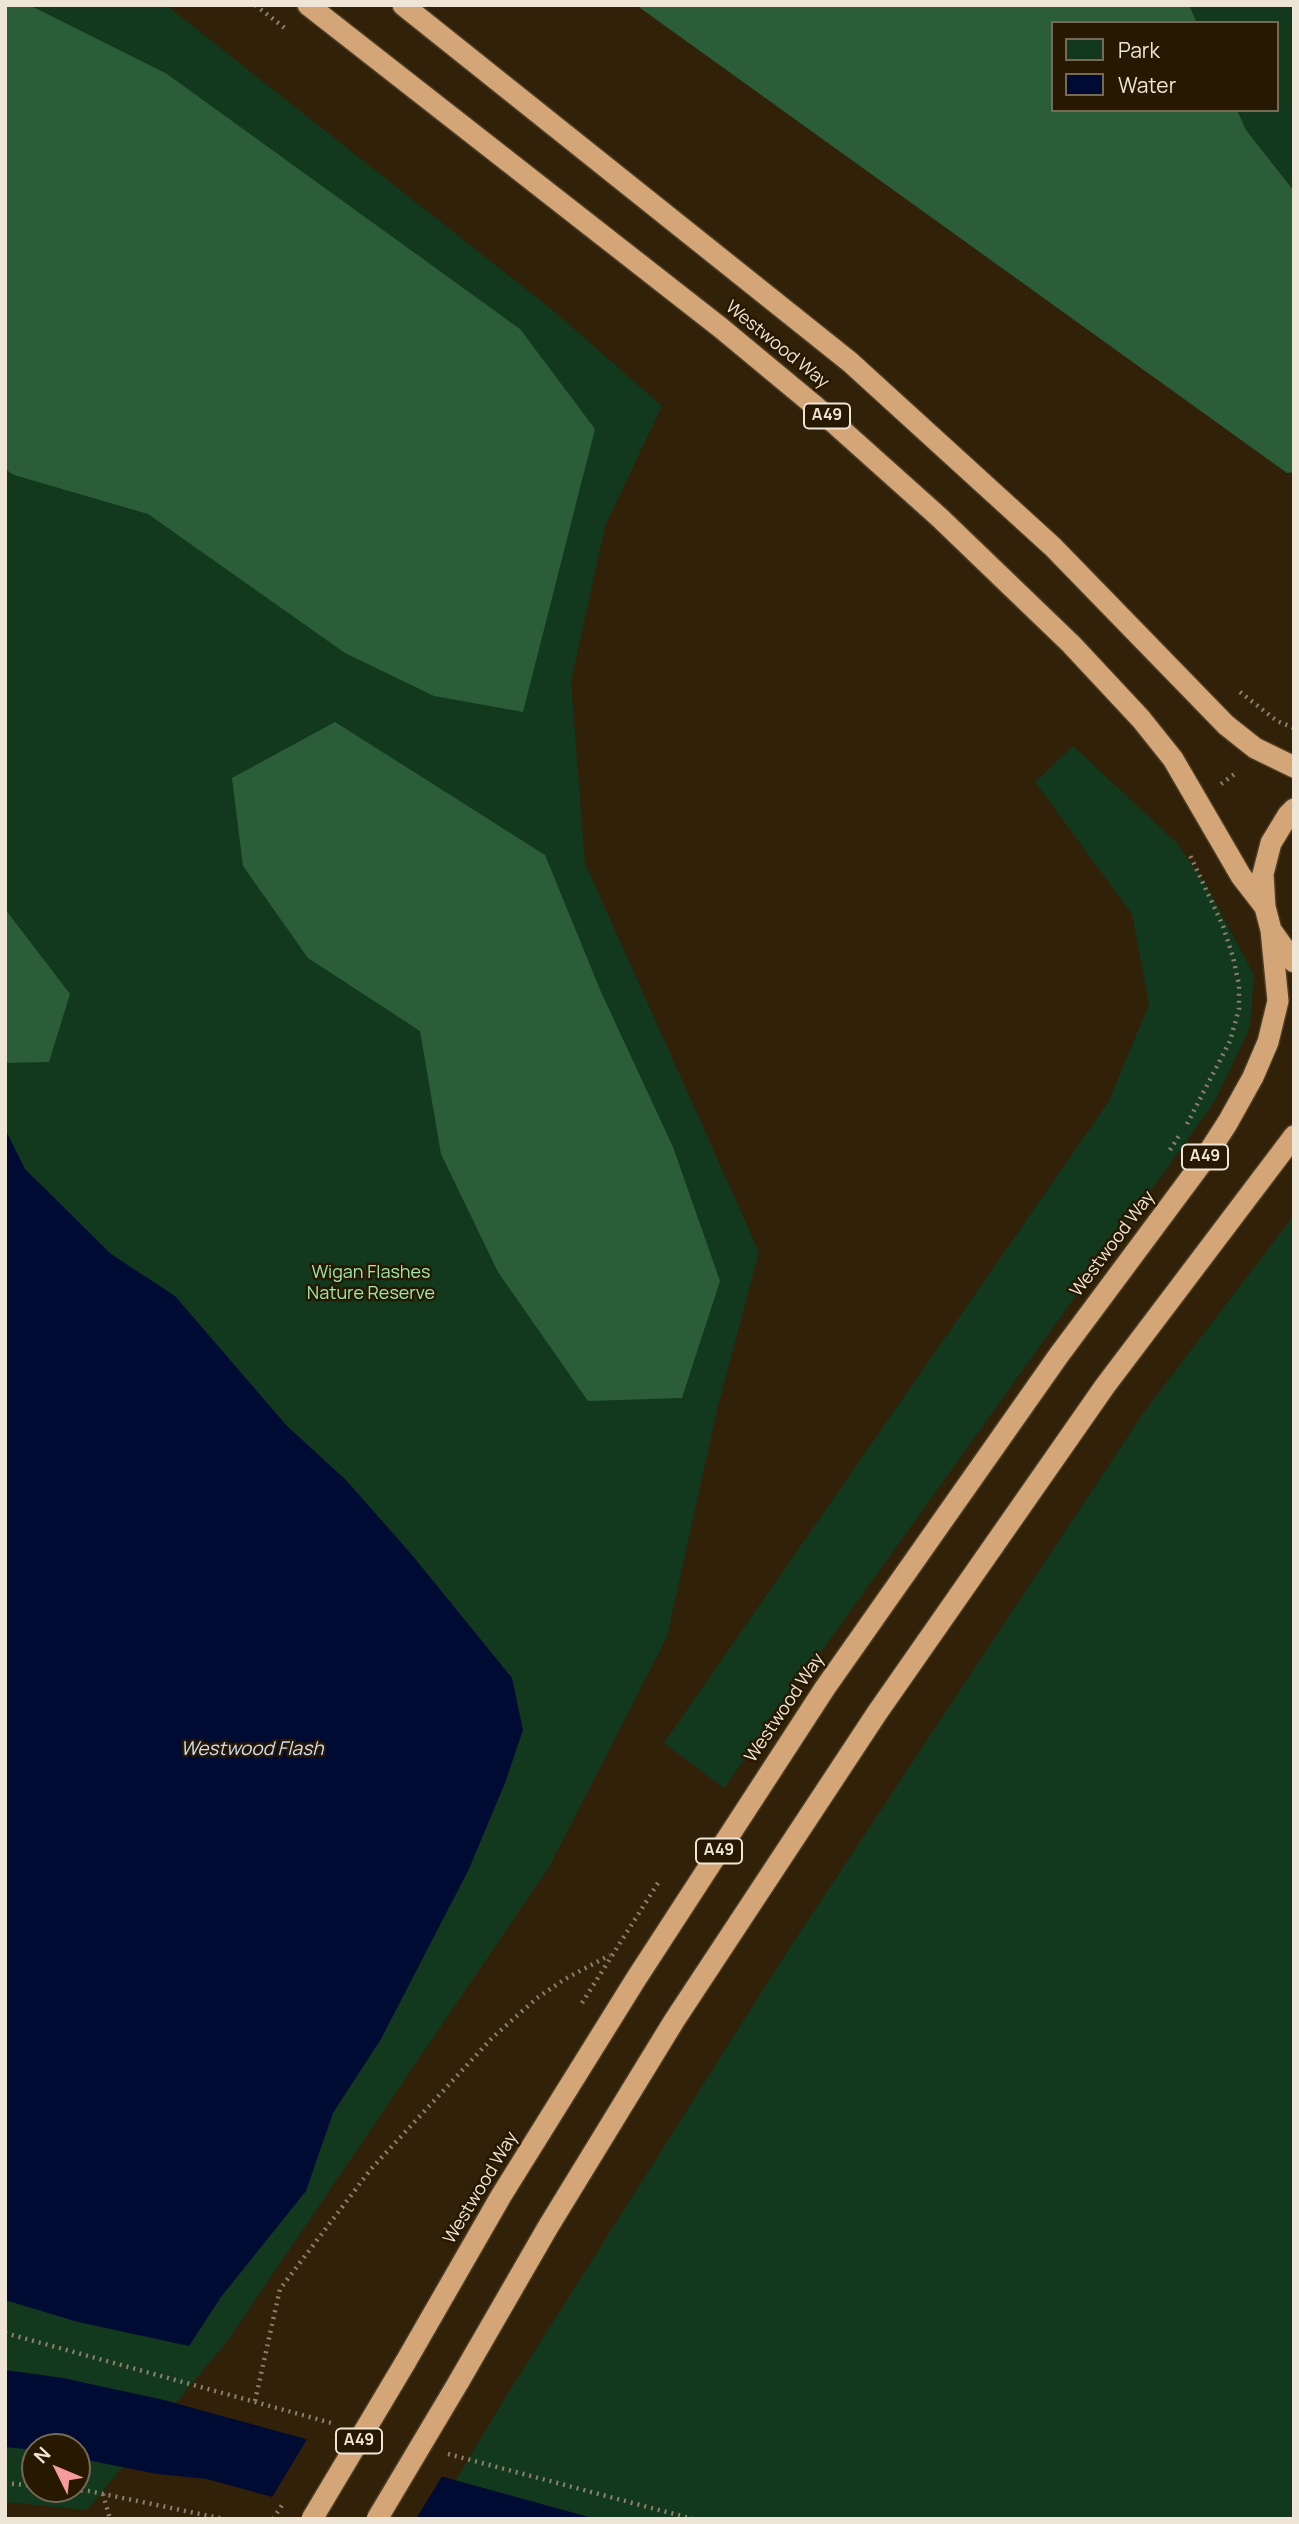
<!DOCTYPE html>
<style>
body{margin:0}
#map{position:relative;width:1299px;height:2524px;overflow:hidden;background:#302108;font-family:Manrope,sans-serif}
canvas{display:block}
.frame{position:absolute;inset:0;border:7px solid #efe5d6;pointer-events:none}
.legend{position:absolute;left:1051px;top:21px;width:228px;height:91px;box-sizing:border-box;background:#261801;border:2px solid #766a56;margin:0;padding:9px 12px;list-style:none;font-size:21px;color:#efe5d6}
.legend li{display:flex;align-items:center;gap:14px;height:35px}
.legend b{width:35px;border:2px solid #766a56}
.north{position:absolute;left:21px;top:2433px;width:70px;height:70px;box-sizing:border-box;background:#261801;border:2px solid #766a56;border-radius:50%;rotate:313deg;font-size:19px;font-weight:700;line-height:28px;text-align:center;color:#efe5d6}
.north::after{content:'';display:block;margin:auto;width:24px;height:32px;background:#f59b9e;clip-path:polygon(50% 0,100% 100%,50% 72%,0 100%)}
</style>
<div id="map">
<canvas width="1299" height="2524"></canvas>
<div class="frame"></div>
<ul class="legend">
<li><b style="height:19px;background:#12391e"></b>Park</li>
<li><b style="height:19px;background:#000b33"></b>Water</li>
</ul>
<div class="north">N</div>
</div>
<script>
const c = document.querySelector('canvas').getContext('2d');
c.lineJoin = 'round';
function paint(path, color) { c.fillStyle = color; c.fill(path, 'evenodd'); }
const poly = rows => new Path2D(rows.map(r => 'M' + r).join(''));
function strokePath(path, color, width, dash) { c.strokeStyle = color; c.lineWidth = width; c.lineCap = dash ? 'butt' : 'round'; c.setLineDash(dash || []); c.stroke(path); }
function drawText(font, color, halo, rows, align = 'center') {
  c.font = font + ' Manrope,sans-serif'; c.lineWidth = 5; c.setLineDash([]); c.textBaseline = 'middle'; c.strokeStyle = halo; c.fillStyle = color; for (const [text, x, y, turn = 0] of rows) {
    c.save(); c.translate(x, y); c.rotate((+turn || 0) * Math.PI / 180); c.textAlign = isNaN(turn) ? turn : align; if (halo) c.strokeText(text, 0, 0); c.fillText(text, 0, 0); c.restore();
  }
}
const green = poly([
 [5,5,166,5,556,313,662,406,605,526,571,682,585,863,759,1252,717,1410,667,1637,549,1867,228,2340,87,2510,5,2502],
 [35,2447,77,2447,77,2489,35,2489],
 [1189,5,1294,5,1294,191,1246,130,1237,110,1276,110,1276,23,1197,23],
 [1073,746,1176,842,1207,887,1254,975,1250,1027,1215,1101,724,1788,664,1743,1109,1101,1149,1004,1132,914,1035,782],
 [1294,1215,1294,2519,433,2519,505,2398,787,1952,1144,1412]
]);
const forest = poly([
 [5,5,29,5,167,74,520,329,595,429,523,712,434,696,345,653,148,514,14,475,5,469],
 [636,5,1189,5,1197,23,1052,23,1052,110,1237,110,1246,130,1294,191,1294,472,1287,473],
 [335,722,545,855,601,992,673,1147,720,1281,682,1398,588,1401,498,1272,441,1154,420,1031,308,958,243,866,232,778],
 [5,909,70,994,49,1062,5,1063]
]);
const water = poly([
 [5,1129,25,1169,111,1254,175,1296,287,1426,346,1480,412,1555,512,1678,523,1730,505,1783,469,1869,381,2039,333,2113,306,2191,221,2297,189,2346,78,2322,5,2300],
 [5,2370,63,2378,164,2400,596,2519,352,2519,207,2479,157,2474,77,2458,77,2447,35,2447,35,2450,5,2447]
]);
const pier = poly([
 [309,2436,444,2473,416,2519,341,2519,271,2499]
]);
const path = poly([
 [255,5,286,29],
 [1240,692,1277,721,1294,728],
 [1221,784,1236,773],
 [1187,1124,1230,1041,1239,1009,1239,985,1233,957,1223,926,1189,853],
 [1170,1150,1180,1134],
 [582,2003,658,1883],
 [5,2333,335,2424],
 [255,2401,280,2289,371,2169,492,2038,537,1998,565,1979,610,1955],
 [448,2454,693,2519],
 [5,2483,35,2486],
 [67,2489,89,2491,224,2519],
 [103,2494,110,2519]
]);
const highway = poly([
 [308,5,721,328,815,406,939,517,1071,644,1141,719,1173,759,1241,876,1265,907],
 [403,5,850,362,1053,547,1226,725,1255,748,1294,767],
 [1294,809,1288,815,1271,843,1263,874,1265,907,1271,930,1294,962],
 [405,2363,501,2196,636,1979,825,1688,1059,1355,1201,1164,1228,1122,1253,1077,1268,1042,1278,1001,1271,930],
 [458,2383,548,2227,674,2021,877,1713,1105,1386,1294,1136]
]);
const pathBridge = poly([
 [273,2519,284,2502]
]);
const highwayBridge = poly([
 [312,2519,405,2363],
 [377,2519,458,2383]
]);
const shields = [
 [827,416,46],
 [1205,1157,46],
 [719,1851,46],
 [359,2441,46]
];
const shieldNames = [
 ["A49",827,416],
 ["A49",1205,1157],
 ["A49",719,1851],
 ["A49",359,2441]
];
const streetNames = [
 ["Westwood Way",777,345,39],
 ["Westwood Way",1113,1244,-53],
 ["Westwood Way",785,1708,-56],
 ["Westwood Way",481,2188,-59]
];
const parkNames = [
 ["Wigan Flashes",371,1273],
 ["Nature Reserve",371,1294]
];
const waterNames = [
 ["Westwood Flash",252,1750]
];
paint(green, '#12391e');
paint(forest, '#2a5d38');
paint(water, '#000b33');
paint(pier, '#302108');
strokePath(highway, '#4b3c25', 24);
strokePath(path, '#8c7f6b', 4.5, [2, 5]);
strokePath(highway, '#d3a577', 21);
strokePath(highwayBridge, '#4b3c25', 24, []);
strokePath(pathBridge, '#8c7f6b', 4.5, [2, 5]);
strokePath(highwayBridge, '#d3a577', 21);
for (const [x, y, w] of shields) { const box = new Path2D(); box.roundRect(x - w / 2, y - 12.5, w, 25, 5); c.fillStyle = '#261801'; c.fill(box); strokePath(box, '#efe5d6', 2); }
drawText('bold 16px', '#efe5d6', null, shieldNames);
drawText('18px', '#efe5d6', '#261801', streetNames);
drawText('18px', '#9ae7ab', '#261801', parkNames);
drawText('italic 19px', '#cdddfb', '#261801', waterNames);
</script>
